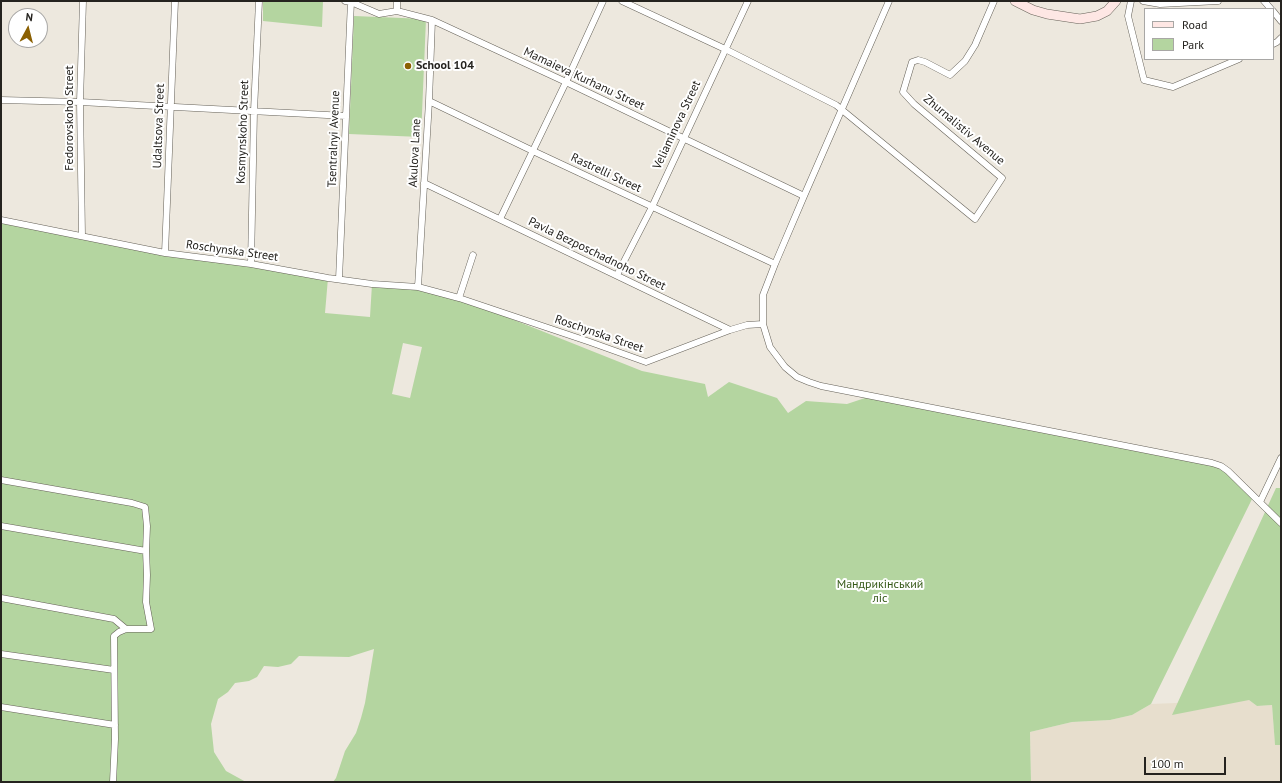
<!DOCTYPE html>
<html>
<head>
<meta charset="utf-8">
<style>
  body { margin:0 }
  #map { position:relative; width:1282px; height:783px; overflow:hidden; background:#ede8de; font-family:"PT Sans",sans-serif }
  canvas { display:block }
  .frame { position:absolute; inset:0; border:2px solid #25231f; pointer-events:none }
  .legend { position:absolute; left:1144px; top:8px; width:130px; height:52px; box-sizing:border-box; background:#fff; border:1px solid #a8a7a5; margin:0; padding:5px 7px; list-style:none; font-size:12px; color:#25231f }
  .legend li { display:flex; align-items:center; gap:8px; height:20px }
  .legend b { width:20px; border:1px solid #a8a7a5 }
  .north { position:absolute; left:8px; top:8px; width:40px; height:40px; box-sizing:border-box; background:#fff; border:1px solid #a8a7a5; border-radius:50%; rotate:7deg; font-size:11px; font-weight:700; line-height:16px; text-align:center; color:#25231f }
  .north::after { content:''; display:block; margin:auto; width:14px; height:18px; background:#8b6002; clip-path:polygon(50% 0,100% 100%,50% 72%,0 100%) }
  .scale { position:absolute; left:1144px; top:757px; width:82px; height:18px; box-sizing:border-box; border:2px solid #25231f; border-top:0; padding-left:5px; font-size:12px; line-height:14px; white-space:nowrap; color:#25231f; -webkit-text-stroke:3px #fff; paint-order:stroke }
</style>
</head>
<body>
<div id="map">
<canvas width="1282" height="783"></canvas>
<div class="frame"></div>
<ul class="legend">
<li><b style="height:5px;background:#fee7e4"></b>Road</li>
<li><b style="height:11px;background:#b4d5a0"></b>Park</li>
</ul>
<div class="north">N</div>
<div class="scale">100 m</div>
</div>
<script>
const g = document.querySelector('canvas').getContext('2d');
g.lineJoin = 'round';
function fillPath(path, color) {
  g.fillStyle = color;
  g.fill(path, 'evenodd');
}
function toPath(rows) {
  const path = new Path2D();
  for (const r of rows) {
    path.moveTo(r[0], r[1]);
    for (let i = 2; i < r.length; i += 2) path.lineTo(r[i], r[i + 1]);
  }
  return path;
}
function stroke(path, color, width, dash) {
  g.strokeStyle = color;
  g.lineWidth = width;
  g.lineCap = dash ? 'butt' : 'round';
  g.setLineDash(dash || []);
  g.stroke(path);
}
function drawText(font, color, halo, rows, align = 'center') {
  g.font = font + ' "PT Sans",sans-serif';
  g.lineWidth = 4;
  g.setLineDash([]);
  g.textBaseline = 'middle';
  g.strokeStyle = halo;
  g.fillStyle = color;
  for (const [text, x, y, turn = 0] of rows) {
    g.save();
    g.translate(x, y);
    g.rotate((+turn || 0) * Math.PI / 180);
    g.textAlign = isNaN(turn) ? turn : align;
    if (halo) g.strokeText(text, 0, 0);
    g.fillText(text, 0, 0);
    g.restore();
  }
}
const built = toPath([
  [1249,700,1257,706,1272,705,1275,745,1281,745,1281,782,1031,782,1030,732,1072,722,1110,720,1132,715,1151,704]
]);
const green = toPath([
  [263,1,323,1,322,27,263,21],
  [354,16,426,19,421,137,349,134],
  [1,220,82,236,328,278,325,313,370,317,372,284,401,285,459,298,642,371,705,384,708,397,729,382,777,398,788,413,806,401,847,404,871,396,1221,466,1254,495,1151,704,1132,715,1110,720,1072,722,1030,732,1031,782,333,782,336,778,345,751,356,733,361,718,365,703,374,649,349,657,299,656,291,664,278,667,264,666,257,677,249,681,235,683,228,692,218,699,211,724,214,752,226,771,246,782,1,782],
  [403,343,422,347,410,398,392,394],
  [1276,488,1281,488,1281,745,1275,745,1272,705,1257,706,1249,700,1172,715]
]);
const street = toPath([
  [345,1,351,2,379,14,397,11,432,20,566,82,804,196],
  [622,1,725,49,836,105,975,219,1002,178,914,104,903,92,912,62,918,60,925,62,950,75,965,61,975,45,994,1],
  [889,1,804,196,775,264,763,295,763,324,770,347,785,367,797,377,809,382,821,386,1212,463,1221,466,1228,471,1281,523],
  [1131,1,1128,16,1144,80,1173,87,1239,59],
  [1143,1,1160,4,1218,1],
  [1264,1,1271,9],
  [397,11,397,1],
  [1273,11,1281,21],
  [1273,44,1277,42,1281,38],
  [1,100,80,102,346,116],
  [429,101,533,151,775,264],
  [424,183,730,330,747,325,763,324],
  [500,219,566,82,603,1],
  [1,220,165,253,251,264,328,278,372,284,418,287,459,298,590,342,646,362,730,330],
  [82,236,80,102,83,1],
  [165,253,175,1],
  [251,264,254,111,259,1],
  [617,275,652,207,748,1],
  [339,279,351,1],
  [418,287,429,101,432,20],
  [459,298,473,255],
  [1,480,132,503,145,507,147,526,146,551,147,575,146,602,151,629,126,629,119,632,114,636,115,739,113,782],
  [1260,502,1281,458],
  [1,526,146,551],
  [1,598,114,619,126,629],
  [1,654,114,670],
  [1,707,115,725]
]);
const secondary = toPath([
  [1015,1,1033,10,1047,14,1080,19,1097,16,1107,11,1116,1]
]);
const markers = [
  [408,66,4,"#8b6002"]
];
const poiNames = [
  ["School 104",416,66]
];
const streetNames = [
  ["Mamaieva Kurhanu Street",584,79,25],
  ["Fedorovskoho Street",70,118,-90],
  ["Veliaminova Street",677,125,-65],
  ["Udaltsova Street",159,126,-88],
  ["Zhurnalistiv Avenue",964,130,40],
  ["Kosmynskoho Street",243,132,-88],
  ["Tsentralnyi Avenue",334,139,-88],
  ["Akulova Lane",415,153,-87],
  ["Rastrelli Street",606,173,25],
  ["Roschynska Street",232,251,8],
  ["Pavla Bezposchadnoho Street",597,254,26],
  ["Roschynska Street",599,334,19]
];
const parkNames = [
  ["Мандрикінський",880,585],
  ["ліс",880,599]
];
fillPath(built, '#e7decd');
fillPath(green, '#b4d5a0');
stroke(street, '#656158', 7);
stroke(secondary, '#656158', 10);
stroke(street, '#fff', 6);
stroke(secondary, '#fee7e4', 9);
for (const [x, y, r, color] of markers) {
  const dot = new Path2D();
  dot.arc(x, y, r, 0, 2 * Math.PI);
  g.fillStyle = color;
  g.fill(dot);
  stroke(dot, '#fff', 1.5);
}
drawText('bold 12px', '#25231f', '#fff', poiNames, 'left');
drawText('12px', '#25231f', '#fff', streetNames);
drawText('12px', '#355917', '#fff', parkNames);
</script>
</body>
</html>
